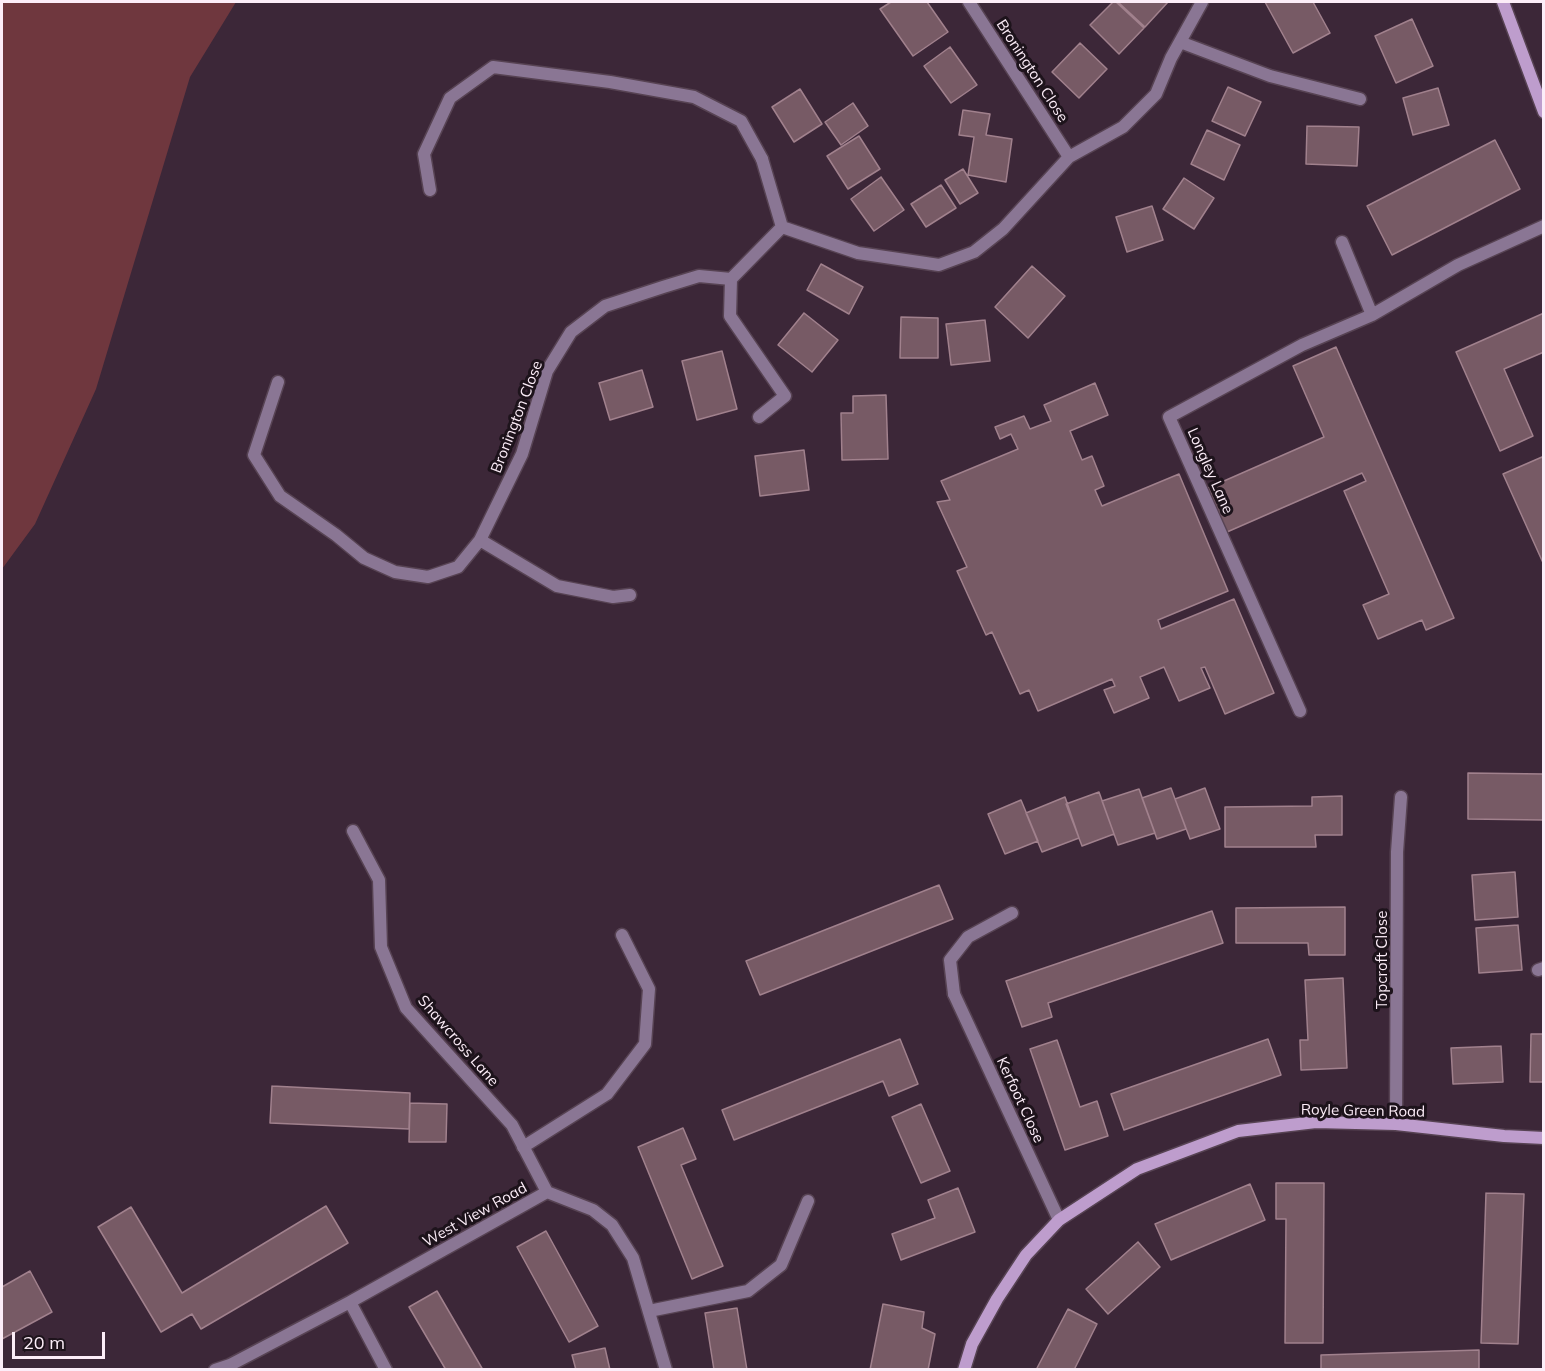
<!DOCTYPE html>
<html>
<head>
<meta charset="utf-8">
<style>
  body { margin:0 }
  #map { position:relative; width:1545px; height:1371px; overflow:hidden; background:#3c2738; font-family:Mulish,sans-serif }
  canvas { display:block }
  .frame { position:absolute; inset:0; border:3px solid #fcedf8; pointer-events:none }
  .scale { position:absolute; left:12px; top:1332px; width:93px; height:27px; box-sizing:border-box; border:3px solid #fcedf8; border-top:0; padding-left:8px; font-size:18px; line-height:21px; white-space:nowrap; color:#fcedf8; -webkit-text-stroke:4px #1d131b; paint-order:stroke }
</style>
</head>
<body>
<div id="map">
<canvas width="1545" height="1371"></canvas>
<div class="frame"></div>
<div class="scale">20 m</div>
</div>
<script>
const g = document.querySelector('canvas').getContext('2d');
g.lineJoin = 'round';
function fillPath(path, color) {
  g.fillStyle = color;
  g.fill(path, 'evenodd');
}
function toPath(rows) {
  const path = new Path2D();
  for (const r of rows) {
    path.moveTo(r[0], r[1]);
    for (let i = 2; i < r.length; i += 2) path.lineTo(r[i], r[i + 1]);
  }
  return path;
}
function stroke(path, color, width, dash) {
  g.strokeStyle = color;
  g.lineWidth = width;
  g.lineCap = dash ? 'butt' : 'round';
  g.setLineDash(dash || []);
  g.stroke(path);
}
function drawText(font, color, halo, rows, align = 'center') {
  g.font = font + ' Mulish,sans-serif';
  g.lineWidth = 6;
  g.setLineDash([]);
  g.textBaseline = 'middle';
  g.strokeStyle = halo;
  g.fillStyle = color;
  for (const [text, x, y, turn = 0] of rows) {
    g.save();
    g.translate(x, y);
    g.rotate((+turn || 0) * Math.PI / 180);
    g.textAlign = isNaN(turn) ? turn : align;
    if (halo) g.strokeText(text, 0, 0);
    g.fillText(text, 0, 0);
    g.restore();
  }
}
const green = toPath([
  [2,2,236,2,190,77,96,389,35,524,2,569]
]);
const building = toPath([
  [891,2,927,2,948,32,913,56,880,9,891,2],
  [1113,2,1116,2,1144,28,1119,54,1090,25,1113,2],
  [1118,2,1168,2,1145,27,1118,2],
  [1265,2,1313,2,1330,33,1293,53,1265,2],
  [1412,19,1433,66,1396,83,1375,36,1412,19],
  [1080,43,1107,69,1079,98,1052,72,1080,43],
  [950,47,977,85,951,103,924,66,950,47],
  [1228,87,1261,102,1245,136,1212,121,1228,87],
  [1438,88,1449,125,1413,135,1403,98,1438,88],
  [800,89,822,124,794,142,772,107,800,89],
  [853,103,868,126,841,145,825,122,853,103],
  [963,110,990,114,986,135,1012,139,1006,182,968,175,974,137,959,135,963,110],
  [1307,126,1359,127,1357,166,1306,164,1307,126],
  [1207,130,1240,145,1224,180,1191,164,1207,130],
  [859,136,880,169,848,189,827,156,859,136],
  [1495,140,1520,189,1392,255,1367,206,1495,140],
  [963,169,978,193,960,204,945,180,963,169],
  [881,177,904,210,874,231,851,199,881,177],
  [1184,178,1214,198,1194,229,1163,209,1184,178],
  [941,185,956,208,926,227,911,204,941,185],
  [1152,206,1163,240,1127,252,1116,217,1152,206],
  [821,264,863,287,849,314,807,290,821,264],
  [1032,266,1065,296,1028,338,995,307,1032,266],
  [804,313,838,340,812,372,778,345,804,313],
  [1544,313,1544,352,1504,369,1533,436,1500,451,1456,352,1544,313],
  [901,317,938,318,938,358,900,358,901,317],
  [985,320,990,361,951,365,946,324,985,320],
  [1336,347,1454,618,1426,630,1422,620,1378,639,1363,605,1389,594,1344,491,1366,481,1362,473,1227,532,1208,488,1324,437,1293,366,1336,347],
  [722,351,737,409,697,420,682,361,722,351],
  [642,370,653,407,610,420,599,383,642,370],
  [1095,383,1108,415,1070,431,1082,460,1092,456,1104,486,1095,490,1102,506,1179,474,1228,591,1158,620,1161,629,1234,599,1274,693,1225,714,1205,667,1201,668,1210,688,1179,701,1164,667,1140,677,1149,698,1114,713,1104,690,1115,686,1112,679,1038,711,1029,690,1020,694,992,632,986,635,957,571,967,567,937,502,950,500,941,481,1018,449,1011,434,1000,439,995,427,1024,416,1030,429,1051,421,1044,405,1095,383],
  [886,395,888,459,842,460,841,413,853,413,853,396,886,395],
  [804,450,809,490,760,496,755,456,804,450],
  [1542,457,1544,460,1544,565,1503,474,1542,457],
  [1468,773,1544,774,1544,820,1468,819,1468,773],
  [1171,788,1186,829,1157,839,1142,798,1171,788],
  [1205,788,1220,829,1190,839,1175,799,1205,788],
  [1139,789,1155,833,1118,845,1102,801,1139,789],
  [1099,792,1114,834,1082,846,1066,804,1099,792],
  [1342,796,1342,835,1315,835,1316,847,1225,847,1225,807,1312,806,1312,797,1342,796],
  [1065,797,1079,838,1042,852,1026,813,1065,797],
  [1021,800,1038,841,1005,854,988,814,1021,800],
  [1515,872,1518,917,1475,920,1472,875,1515,872],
  [939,885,953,919,760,995,746,961,939,885],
  [1345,907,1345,955,1309,955,1308,943,1236,943,1236,908,1345,907],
  [1212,911,1223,943,1048,1003,1052,1017,1022,1027,1006,981,1212,911],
  [1518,925,1522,970,1479,973,1476,928,1518,925],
  [1343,978,1347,1068,1301,1070,1300,1040,1308,1040,1305,980,1343,978],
  [1531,1034,1544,1034,1544,1082,1530,1082,1531,1034],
  [900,1039,918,1084,889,1096,883,1081,734,1140,722,1110,900,1039],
  [1268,1039,1281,1075,1124,1130,1111,1094,1268,1039],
  [1057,1040,1080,1107,1097,1101,1108,1136,1065,1150,1030,1049,1057,1040],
  [1501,1046,1503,1082,1453,1084,1451,1048,1501,1046],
  [272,1086,410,1093,409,1129,270,1123,272,1086],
  [410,1103,447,1104,446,1142,409,1142,410,1103],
  [921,1104,950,1171,921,1183,892,1117,921,1104],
  [683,1128,696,1159,681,1165,723,1266,692,1279,638,1147,683,1128],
  [1276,1183,1324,1183,1323,1343,1285,1343,1286,1219,1276,1219,1276,1183],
  [1250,1184,1265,1220,1171,1260,1155,1224,1250,1184],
  [958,1188,975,1232,901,1260,892,1234,935,1218,928,1200,958,1188],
  [1486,1193,1524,1194,1518,1344,1481,1343,1486,1193],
  [326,1206,348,1243,201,1329,192,1314,161,1332,98,1227,131,1207,182,1293,326,1206],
  [546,1231,598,1326,569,1342,517,1247,546,1231],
  [1138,1242,1160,1267,1108,1314,1086,1289,1138,1242],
  [30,1271,52,1312,2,1339,2,1287,30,1271],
  [437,1291,483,1370,446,1370,409,1307,437,1291],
  [883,1304,924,1312,922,1328,935,1334,928,1370,870,1370,883,1304],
  [737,1308,747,1370,714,1370,705,1313,737,1308],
  [1068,1309,1097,1324,1074,1370,1036,1370,1068,1309],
  [605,1348,610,1370,576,1370,572,1355,605,1348],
  [1479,1350,1479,1370,1321,1370,1321,1355,1479,1350]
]);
const lane = toPath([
  [430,190,424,154,450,98,493,67,610,82,694,97,741,121,762,159],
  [1342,242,1372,315,1458,265,1544,226],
  [1300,711,1169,417,1302,345,1372,315],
  [954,994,950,960,968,937,1012,913],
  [523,1147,607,1094,645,1044,649,989,622,935],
  [649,1311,748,1291,781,1265,808,1201]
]);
const street = toPath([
  [969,2,1069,157],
  [1180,42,1270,76,1360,99],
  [762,159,782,227],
  [731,279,730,316,785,396,759,417],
  [278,382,254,455,280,496,336,535,364,558,395,572,428,577,458,567,480,540,522,454,547,371,571,332,605,306,663,287,699,276,731,279,782,227,858,253,939,265,974,252,1003,229,1069,157,1123,127,1156,94,1171,58,1202,2],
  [480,540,557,586,613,597,630,595],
  [353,831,379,880,381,947,406,1008,512,1125,547,1192],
  [1538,970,1544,968],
  [954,994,1059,1220],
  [1396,1124,1397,852,1401,797],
  [350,1302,386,1370],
  [215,1370,230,1365,350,1302,547,1192,593,1210,612,1225,633,1258,666,1370]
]);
const secondary = toPath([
  [1503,2,1544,112],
  [964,1370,972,1344,997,1299,1026,1255,1059,1220,1137,1169,1238,1131,1316,1122,1396,1124,1504,1136,1544,1138]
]);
const streetNames = [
  ["Bronington Close",1032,71,57],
  ["Bronington Close",517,417,-69],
  ["Longley Lane",1210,471,66],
  ["Topcroft Close",1382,960,-90],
  ["Shawcross Lane",458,1041,49],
  ["Kerfoot Close",1020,1100,65],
  ["Royle Green Road",1363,1111,1],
  ["West View Road",475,1215,-29]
];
fillPath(green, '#6f373e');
fillPath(building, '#775a65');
stroke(building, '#a1818d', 1.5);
stroke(lane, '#574353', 15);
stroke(street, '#574353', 15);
stroke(secondary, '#574353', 15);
stroke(lane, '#8a7694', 12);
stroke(street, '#8a7694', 12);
stroke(secondary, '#be9dcd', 12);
drawText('15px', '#fcedf8', '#1d131b', streetNames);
</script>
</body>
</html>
